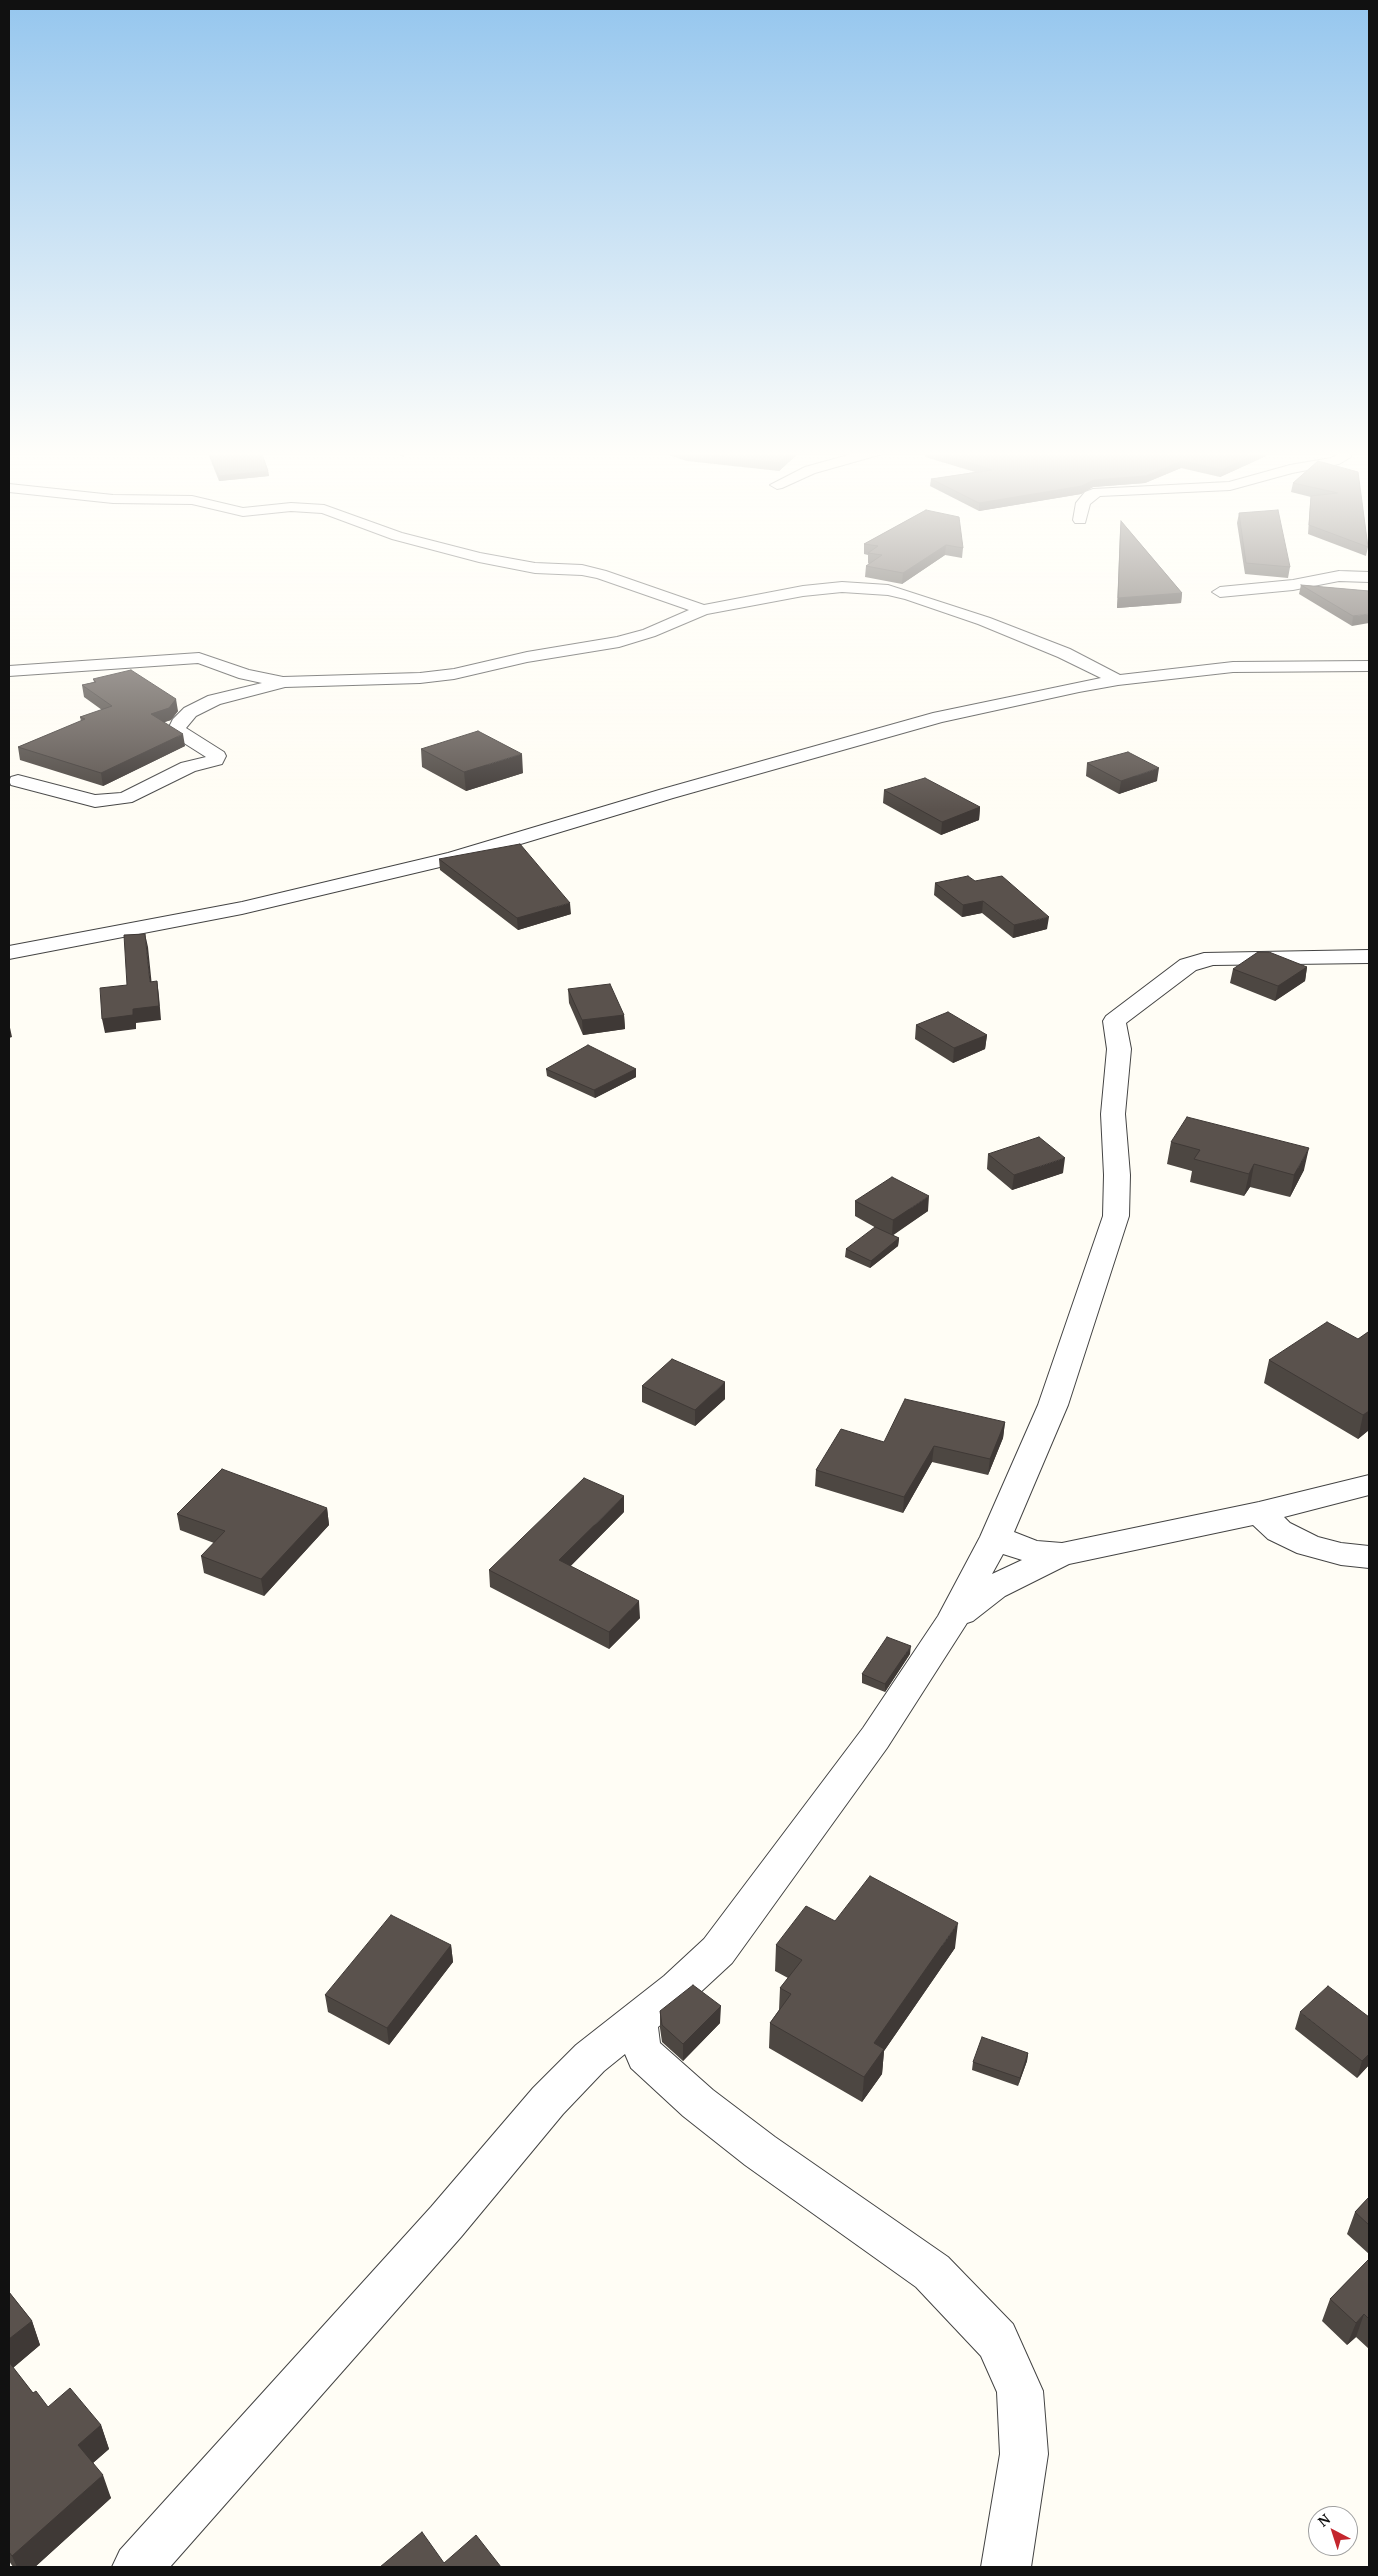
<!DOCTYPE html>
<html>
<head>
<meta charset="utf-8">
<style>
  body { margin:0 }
  #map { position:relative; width:1378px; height:2576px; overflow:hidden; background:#fffdf5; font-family:"PT Serif",serif }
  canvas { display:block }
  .frame { position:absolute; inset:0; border:10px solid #111; pointer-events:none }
  .north { position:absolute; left:1308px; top:2506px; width:50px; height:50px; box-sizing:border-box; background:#fff; border:1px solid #a0a0a0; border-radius:50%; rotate:320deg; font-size:14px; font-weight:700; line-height:20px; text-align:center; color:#111 }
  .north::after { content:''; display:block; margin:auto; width:18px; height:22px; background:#c4262e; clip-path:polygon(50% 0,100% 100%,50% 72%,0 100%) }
</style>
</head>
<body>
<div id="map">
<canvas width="1378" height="2576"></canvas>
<div class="frame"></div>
<div class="north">N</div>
</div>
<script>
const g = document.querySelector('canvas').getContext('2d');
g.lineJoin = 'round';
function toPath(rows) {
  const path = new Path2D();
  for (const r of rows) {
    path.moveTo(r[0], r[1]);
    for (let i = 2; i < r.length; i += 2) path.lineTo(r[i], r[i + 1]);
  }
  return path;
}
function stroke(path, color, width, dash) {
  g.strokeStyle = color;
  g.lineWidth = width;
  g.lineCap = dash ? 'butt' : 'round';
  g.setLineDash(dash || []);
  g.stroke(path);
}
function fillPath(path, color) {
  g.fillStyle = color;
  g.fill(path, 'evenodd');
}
const minor = toPath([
  [863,451,884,451,882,454,815,473,782,488,777,489,770,485,805,467,863,451],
  [1337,451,1349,451,1351,457,1339,464,1292,473,1230,490,1100,496,1090,504,1085,523,1075,523,1073,520,1076,503,1085,492,1093,489,1229,482,1290,465,1331,458,1337,455,1337,451],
  [9,484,113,495,192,496,243,508,291,503,324,505,402,533,480,553,535,563,582,565,606,571,704,605,803,586,842,582,888,585,990,618,1070,649,1120,675,1233,662,1369,661,1369,671,1233,672,1118,685,1079,692,942,722,673,798,461,862,242,914,9,959,9,946,242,902,448,853,659,790,933,713,1101,678,1058,657,978,624,905,599,888,595,842,592,803,596,707,614,655,636,619,647,527,662,454,679,420,683,285,687,220,704,196,716,186,728,224,752,226,756,222,764,195,771,132,802,95,807,11,785,9,781,11,777,18,775,95,795,121,793,181,763,206,757,176,738,168,729,173,719,184,708,208,696,262,683,239,678,198,663,9,676,9,666,199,653,249,670,283,677,420,673,454,669,527,652,617,637,643,630,689,610,597,578,582,575,535,573,479,562,392,539,322,513,291,511,243,516,192,504,113,503,9,492,9,484],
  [1339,571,1369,572,1369,582,1339,581,1293,590,1220,597,1212,592,1220,587,1293,580,1339,571],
  [1369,950,1369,963,1213,965,1196,970,1126,1023,1131,1049,1125,1114,1130,1175,1129,1216,1068,1405,1014,1532,1037,1541,1062,1543,1259,1502,1369,1475,1369,1495,1284,1517,1290,1523,1318,1537,1341,1543,1369,1546,1369,1568,1341,1565,1297,1553,1268,1539,1253,1525,1069,1564,1005,1596,973,1621,967,1623,887,1748,732,1963,692,2000,658,2027,660,2043,713,2090,775,2137,948,2257,1013,2324,1043,2391,1048,2454,1031,2567,981,2567,1000,2454,997,2392,981,2356,916,2287,745,2165,683,2116,631,2068,625,2054,604,2071,563,2114,461,2237,170,2567,112,2567,120,2550,431,2207,533,2088,576,2045,664,1976,704,1939,863,1728,938,1616,980,1537,1038,1405,1103,1216,1104,1175,1101,1114,1107,1049,1103,1021,1106,1016,1180,960,1204,953,1369,950],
  [1003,1554,1022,1560,992,1574,1003,1554]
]);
const wall = toPath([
  [207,451,261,451,268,471,269,476,219,481],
  [389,451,403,451,404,457],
  [656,451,801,451,779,471,687,461],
  [926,451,1267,451,1266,456,1220,477,1181,468,1145,483,1093,487,1081,494,979,511,930,486,931,479,975,472,925,457],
  [1318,461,1368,547,1366,556,1308,534,1310,505,1311,497,1291,492,1293,483],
  [926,510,963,548,962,558,945,555,902,584,865,577,866,566,869,564,868,563,868,555,864,554,864,544],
  [1239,513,1290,567,1288,578,1245,574,1237,523],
  [1121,521,1182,593,1181,603,1117,608,1120,531],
  [1301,585,1369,591,1352,626,1299,594],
  [93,679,178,711,171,720,164,722,185,746,103,786,20,760,18,747,81,721,80,717,102,710,84,697,82,685,94,682],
  [421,749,523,773,466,791,422,767],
  [1087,763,1157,781,1119,794,1086,776],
  [884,790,980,807,979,820,941,835,883,803],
  [439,859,571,914,518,930,440,870],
  [975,881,1047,929,1013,938,982,913,962,917,934,895,935,883],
  [1307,967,1305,981,1275,1001,1230,983,1233,969],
  [568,989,624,1015,625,1029,583,1035,569,1003],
  [916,1025,987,1035,985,1049,953,1063,915,1039],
  [546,1069,636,1069,636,1077,595,1098,547,1076],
  [1171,1142,1304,1170,1290,1197,1250,1187,1244,1196,1190,1182,1192,1171,1167,1164],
  [988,1154,1063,1173,1012,1190,987,1169],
  [855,1201,928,1211,892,1235,899,1238,898,1246,870,1268,845,1257,846,1249,878,1229,855,1216],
  [1369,1332,1369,1430,1358,1439,1264,1383,1269,1360,1358,1339],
  [642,1386,725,1399,695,1426,642,1402],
  [1005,1422,1003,1438,988,1475,932,1462,903,1513,815,1486,816,1470,884,1442],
  [327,1508,329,1525,264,1596,204,1573,201,1556,214,1543,180,1530,177,1514],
  [624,1512,570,1566,640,1618,609,1649,490,1587,489,1570],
  [910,1654,885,1692,862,1683,862,1674],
  [835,1921,955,1948,884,2051,882,2074,862,2102,769,2048,770,2023,779,2010,780,1988,788,1978,775,1971,776,1945],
  [451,1945,453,1962,389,2045,328,2012,325,1995],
  [660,2011,720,2023,683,2061,662,2042,660,2028],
  [1300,2012,1369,2065,1357,2078,1295,2029],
  [1028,2053,1027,2061,1018,2086,972,2070,973,2062],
  [1369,2197,1369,2254,1347,2234,1355,2212],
  [1369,2259,1369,2349,1356,2337,1347,2345,1322,2321,1330,2299],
  [9,2292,32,2321,40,2345,13,2368,33,2393,48,2407,101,2425,109,2449,93,2463,111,2498,35,2567,13,2567,9,2561]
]);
const shadedWall = toPath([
  [793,451,801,451,779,471,779,463],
  [1263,451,1267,451,1266,456,1220,477,1222,470],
  [1182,461,1181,468,1145,483,1093,487,1081,494,979,511,979,503],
  [268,471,269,476,219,481,219,476],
  [946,545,945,555,902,584,903,573],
  [1182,593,1181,603,1117,608,1118,598],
  [1369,614,1369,623,1352,626,1353,616],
  [176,699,178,711,171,720,153,726,151,714],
  [183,734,185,746,103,786,101,773],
  [522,754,523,773,466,791,464,772],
  [1159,768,1157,781,1119,794,1121,781],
  [980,807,979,820,941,835,942,822],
  [983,901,982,913,962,917,963,905],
  [570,903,571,914,518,930,517,918],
  [1049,917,1047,929,1013,938,1014,925],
  [145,934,148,947,153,996,150,982],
  [1307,967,1305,981,1275,1001,1278,986],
  [157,981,159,996,161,1020,136,1023,136,1029,105,1033,102,1019,133,1009],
  [624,1015,625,1029,583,1035,582,1020],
  [9,1023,12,1037,9,1038],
  [987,1035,985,1049,953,1063,954,1048],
  [636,1069,636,1077,595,1098,594,1090],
  [1309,1148,1304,1170,1290,1197,1294,1175],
  [1065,1158,1063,1173,1012,1190,1014,1175],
  [1254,1164,1250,1187,1244,1196,1249,1174],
  [929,1196,928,1211,892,1236,893,1220],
  [899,1238,898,1246,870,1268,871,1261],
  [725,1382,725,1399,695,1426,695,1410],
  [1369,1411,1369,1430,1358,1439,1363,1415],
  [1005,1422,1003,1438,988,1475,990,1459],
  [934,1446,932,1462,903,1513,904,1497],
  [624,1496,624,1512,560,1577,559,1560],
  [327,1508,329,1525,264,1596,261,1579],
  [639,1601,640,1618,609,1649,609,1632],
  [911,1646,910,1654,885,1692,885,1684],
  [958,1923,955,1948,884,2051,882,2074,862,2102,864,2077,874,2043],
  [451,1945,453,1962,389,2045,387,2028],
  [721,2006,720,2023,683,2061,683,2044],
  [1028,2053,1027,2061,1018,2086,1020,2078],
  [1369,2054,1369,2065,1357,2078,1362,2061],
  [1364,2314,1356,2337,1347,2345,1356,2323],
  [32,2321,40,2345,9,2371,9,2339],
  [101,2425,109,2449,86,2469,78,2445],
  [103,2475,111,2498,35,2567,17,2567,12,2556]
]);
const building = toPath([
  [208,451,261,451,268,471,219,476,208,451],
  [681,451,793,451,779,463,687,453,681,451],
  [931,451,1263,451,1222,470,1182,461,1146,476,1094,480,1082,486,979,503,931,479,992,470,931,451],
  [1318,461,1358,472,1368,547,1309,525,1311,496,1338,493,1293,483,1318,461],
  [926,510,959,517,963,548,946,545,903,573,866,566,882,555,868,553,878,546,864,544,926,510],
  [1278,510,1290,567,1246,563,1239,513,1278,510],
  [1121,521,1182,593,1118,598,1121,521],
  [1301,585,1369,591,1369,614,1353,616,1301,585],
  [131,670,176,699,169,708,151,714,183,734,101,773,18,747,85,719,80,717,112,706,82,685,96,682,93,679,131,670],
  [478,731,522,754,464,772,421,749,478,731],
  [1128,752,1159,768,1121,781,1087,763,1128,752],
  [925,778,980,807,942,822,884,790,925,778],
  [520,844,570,903,517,918,439,859,520,844],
  [968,876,975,881,1002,876,1049,917,1014,925,983,901,963,905,935,883,968,876],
  [145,934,150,982,157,981,159,1006,133,1009,133,1015,102,1019,100,988,127,985,124,935,145,934],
  [1258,952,1269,952,1307,967,1278,986,1233,969,1258,952],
  [610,984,624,1015,582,1020,568,989,610,984],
  [948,1012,987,1035,954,1048,916,1025,948,1012],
  [588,1045,636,1069,594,1090,546,1069,588,1045],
  [1187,1117,1309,1148,1294,1175,1254,1164,1249,1174,1194,1159,1200,1150,1171,1142,1187,1117],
  [1039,1137,1065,1158,1014,1175,988,1154,1039,1137],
  [892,1177,929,1196,893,1220,855,1201,892,1177],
  [875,1227,899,1238,871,1261,846,1249,875,1227],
  [1327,1322,1358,1339,1368,1332,1369,1332,1369,1411,1363,1415,1269,1360,1327,1322],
  [672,1359,725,1382,695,1410,642,1386,672,1359],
  [905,1399,1005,1422,990,1459,934,1446,904,1497,816,1470,841,1429,884,1442,905,1399],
  [222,1469,327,1508,261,1579,201,1556,225,1531,177,1514,222,1469],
  [584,1478,624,1496,559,1560,639,1601,609,1632,489,1570,584,1478],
  [887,1637,911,1646,885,1684,862,1674,887,1637],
  [870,1876,958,1923,874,2043,884,2049,864,2077,770,2023,791,1994,780,1988,802,1960,776,1945,806,1906,835,1921,870,1876],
  [391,1915,451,1945,387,2028,325,1995,391,1915],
  [693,1985,721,2006,683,2044,662,2025,660,2011,693,1985],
  [1328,1986,1369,2017,1369,2054,1362,2061,1300,2012,1328,1986],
  [982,2037,1028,2053,1020,2078,973,2062,982,2037],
  [1369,2197,1369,2225,1355,2212,1369,2197],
  [1369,2259,1369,2319,1364,2314,1356,2323,1330,2299,1369,2259],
  [9,2292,32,2321,9,2339,9,2292],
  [9,2362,33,2393,36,2391,48,2407,70,2388,101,2425,78,2445,103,2475,12,2556,9,2552,9,2362],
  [422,2532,444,2563,476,2535,501,2567,380,2567,422,2532]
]);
stroke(minor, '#444', 2);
fillPath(minor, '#fff');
fillPath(wall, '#4d4742');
fillPath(shadedWall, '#3f3936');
fillPath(building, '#5a524d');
stroke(building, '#3f3936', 1);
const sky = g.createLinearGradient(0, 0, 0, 811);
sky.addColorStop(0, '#95c6ee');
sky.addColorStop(0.56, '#fffefa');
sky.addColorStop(1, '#fffefa00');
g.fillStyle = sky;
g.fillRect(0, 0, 1378, 811);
</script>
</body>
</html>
